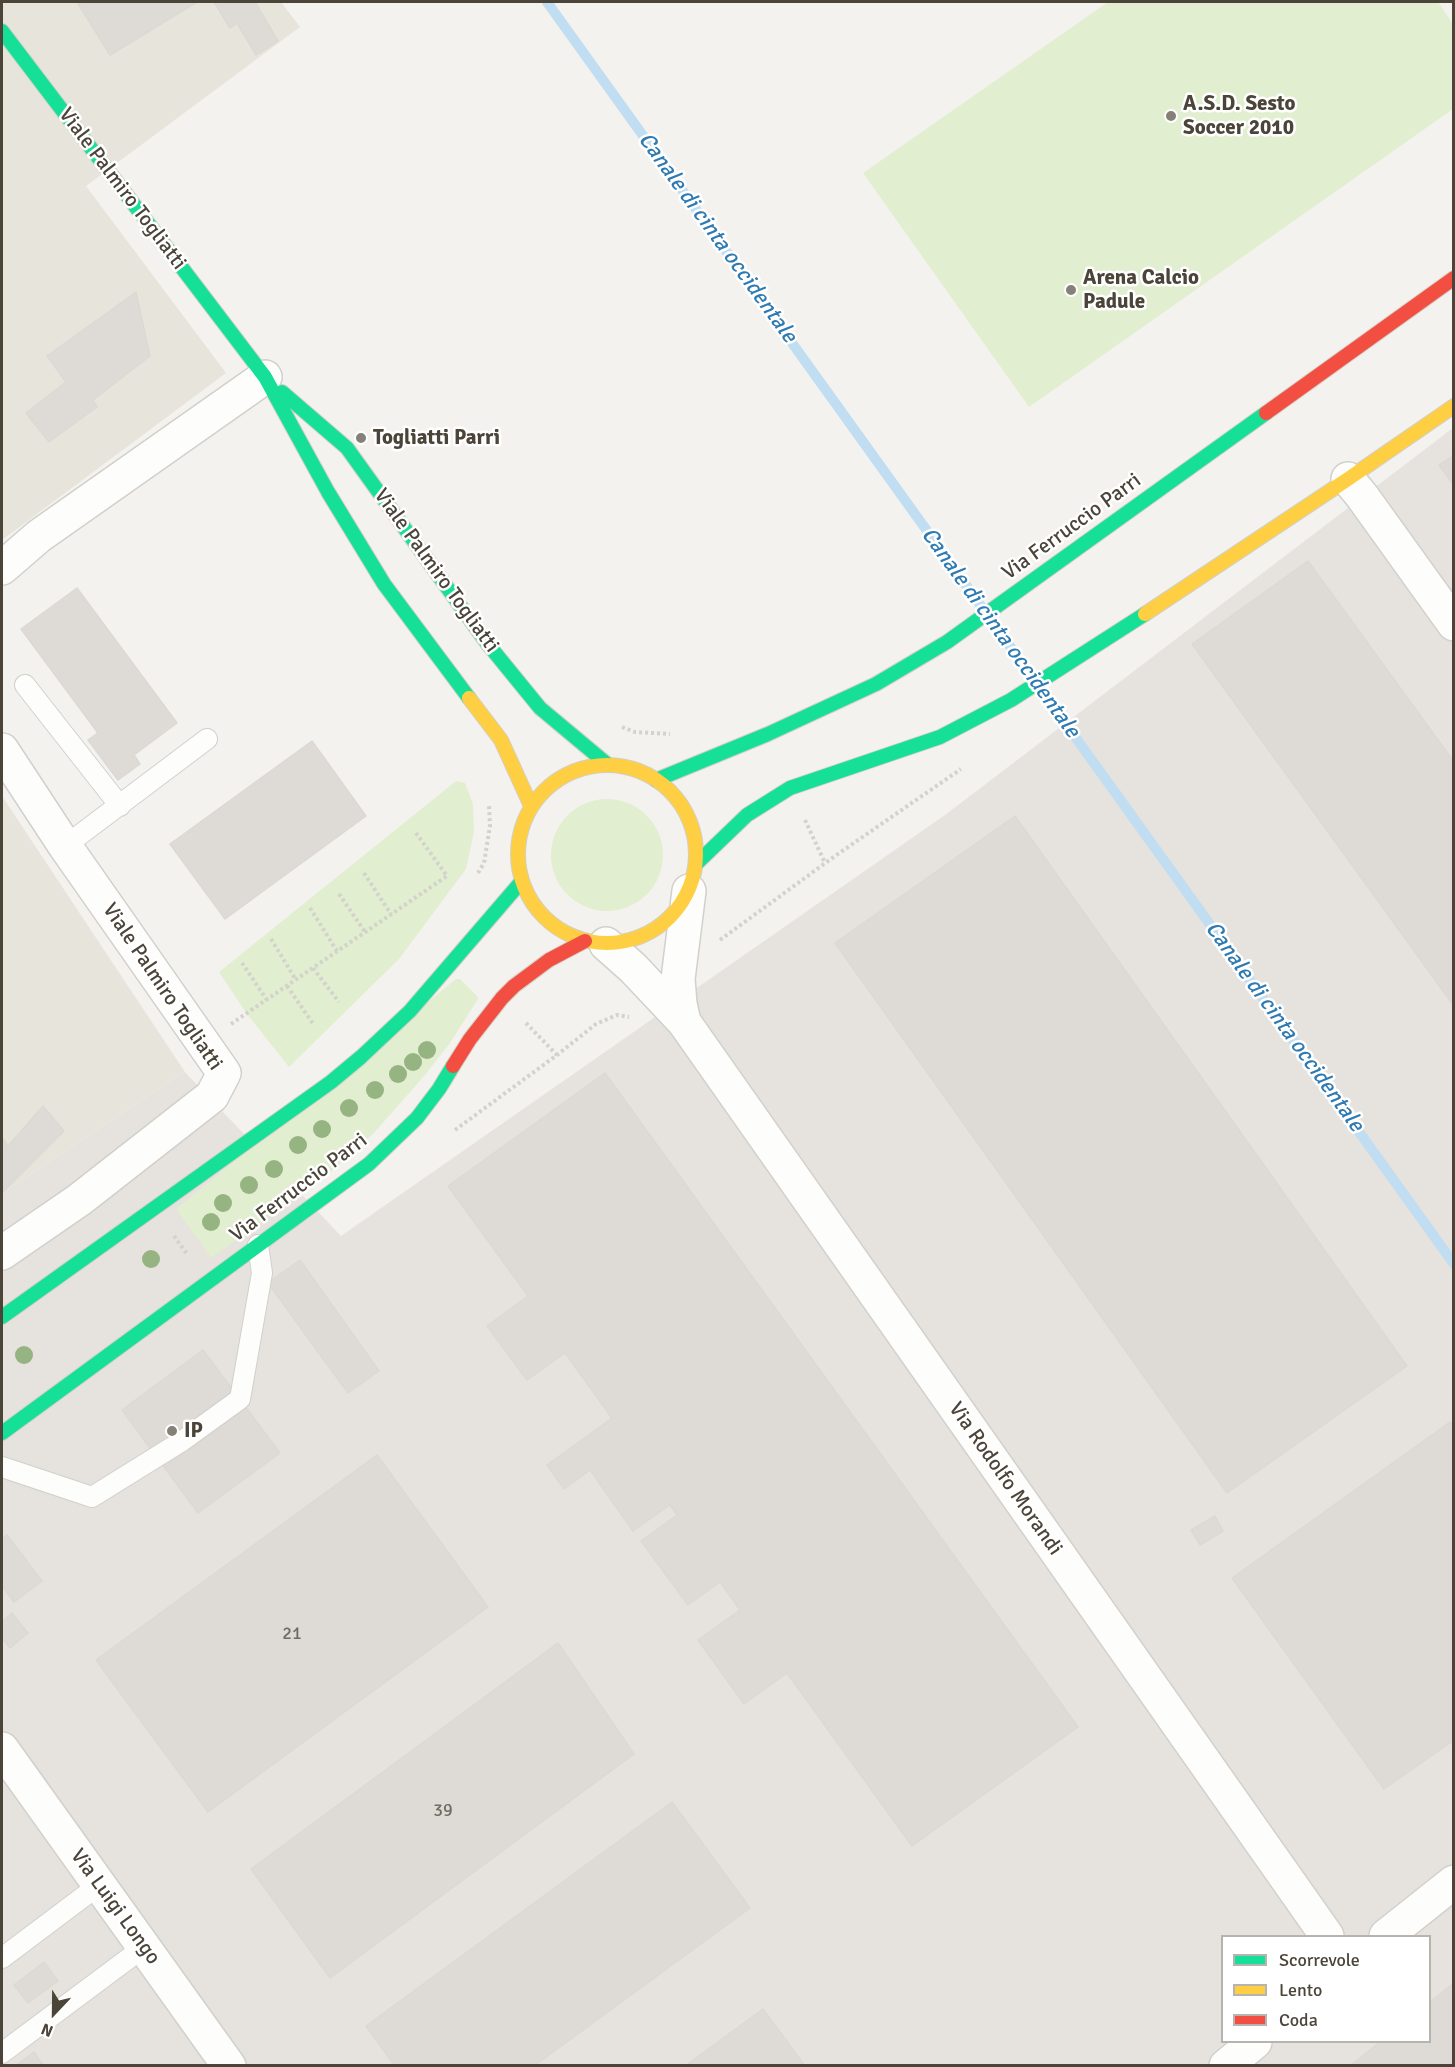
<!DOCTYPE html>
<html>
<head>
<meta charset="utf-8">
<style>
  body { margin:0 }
  #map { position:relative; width:1455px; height:2067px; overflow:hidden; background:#f4f2ee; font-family:Signika,sans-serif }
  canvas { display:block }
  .frame { position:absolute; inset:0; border:3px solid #4b4439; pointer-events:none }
  .legend { position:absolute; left:1221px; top:1935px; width:210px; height:108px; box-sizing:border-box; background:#fff; border:2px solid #b7b4b0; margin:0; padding:8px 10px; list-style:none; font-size:18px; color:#4b4439 }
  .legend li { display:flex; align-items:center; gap:12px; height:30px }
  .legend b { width:30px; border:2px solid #b7b4b0 }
  .north { position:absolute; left:24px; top:1983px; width:60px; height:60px; -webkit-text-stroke:4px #fff; paint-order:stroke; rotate:202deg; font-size:16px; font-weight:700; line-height:24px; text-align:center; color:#4b4439 }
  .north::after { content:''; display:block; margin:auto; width:21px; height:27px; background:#4b4439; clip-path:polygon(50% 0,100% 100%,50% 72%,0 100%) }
</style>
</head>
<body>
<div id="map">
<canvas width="1455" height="2067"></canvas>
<div class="frame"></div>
<ul class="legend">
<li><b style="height:8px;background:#16e098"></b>Scorrevole</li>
<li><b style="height:8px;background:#ffcf43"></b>Lento</li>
<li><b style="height:8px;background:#f24e42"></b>Coda</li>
</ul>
<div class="north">N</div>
</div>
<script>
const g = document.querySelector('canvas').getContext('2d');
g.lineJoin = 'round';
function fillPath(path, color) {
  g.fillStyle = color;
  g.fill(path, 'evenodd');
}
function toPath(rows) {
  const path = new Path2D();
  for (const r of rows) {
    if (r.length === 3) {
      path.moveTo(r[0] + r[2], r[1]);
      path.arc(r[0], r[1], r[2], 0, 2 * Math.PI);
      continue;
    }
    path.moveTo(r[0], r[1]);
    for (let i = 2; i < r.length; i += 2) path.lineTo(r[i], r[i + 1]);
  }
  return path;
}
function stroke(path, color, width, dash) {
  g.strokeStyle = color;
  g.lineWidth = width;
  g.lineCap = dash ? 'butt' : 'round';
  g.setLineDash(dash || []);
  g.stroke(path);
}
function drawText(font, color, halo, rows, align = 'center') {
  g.font = font + ' Signika,sans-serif';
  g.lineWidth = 5;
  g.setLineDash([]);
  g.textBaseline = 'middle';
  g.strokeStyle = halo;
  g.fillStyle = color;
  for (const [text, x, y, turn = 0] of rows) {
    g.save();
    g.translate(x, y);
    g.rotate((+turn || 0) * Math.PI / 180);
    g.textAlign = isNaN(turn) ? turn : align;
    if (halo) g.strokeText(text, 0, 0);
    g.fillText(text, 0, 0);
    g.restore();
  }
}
const residential = toPath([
  [2,2,281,2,300,27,86,186,226,373,2,540],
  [2,796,185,1072,2,1193]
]);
const industrial = toPath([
  [1453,428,1453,2065,2,2066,2,1193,185,1072,341,1236,945,815],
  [1222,1936,1430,1936,1430,2042,1222,2042]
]);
const green = toPath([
  [1108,2,1438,2,1453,24,1453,109,1029,407,863,173],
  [456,781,465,783,473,804,474,832,466,869,399,959,289,1067,247,1014,219,972],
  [607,855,56],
  [456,979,460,979,478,997,478,999,450,1043,425,1075,374,1133,333,1170,211,1258,176,1209]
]);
const stream = toPath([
  [547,2,1454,1264]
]);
const building = toPath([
  [77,2,197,2,110,55,77,2],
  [214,2,255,2,278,41,256,55,237,23,230,28,214,2],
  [136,292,150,356,93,400,97,407,49,442,26,413,66,382,47,356,136,292],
  [1454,455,1454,485,1439,465,1454,455],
  [1308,561,1454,762,1454,1006,1192,644,1308,561],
  [77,588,177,723,134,755,140,764,118,780,88,740,98,733,21,629,77,588],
  [312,741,366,816,225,919,170,844,312,741],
  [1015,816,1407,1366,1227,1493,835,943,1015,816],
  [605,1073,1078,1727,912,1846,787,1673,744,1704,698,1640,740,1610,720,1582,688,1605,641,1541,677,1515,670,1505,633,1531,590,1470,564,1489,547,1465,612,1418,565,1353,527,1380,487,1326,528,1296,448,1186,605,1073],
  [43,1106,64,1131,2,1193,2,1138,8,1146,43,1106],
  [300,1260,379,1371,348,1393,268,1283,300,1260],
  [203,1350,280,1453,198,1513,122,1410,203,1350],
  [1450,1422,1454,1427,1454,1740,1384,1789,1232,1578,1450,1422],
  [377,1455,488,1607,208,1812,96,1660,377,1455],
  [1215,1516,1223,1531,1200,1545,1191,1530,1215,1516],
  [7,1535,42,1581,14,1602,2,1586,2,1539,7,1535],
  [12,1613,28,1633,10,1648,2,1638,2,1622,12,1613],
  [558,1643,634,1754,330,1978,251,1869,558,1643],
  [672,1802,750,1908,534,2066,395,2066,366,2026,672,1802],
  [44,1962,58,1981,28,2003,14,1985,44,1962],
  [1454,1983,1454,2066,1350,2066,1380,2042,1430,2042,1430,2002,1454,1983],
  [763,2009,805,2066,685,2066,763,2009],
  [34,2052,44,2066,15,2066,34,2052]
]);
const path = toPath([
  [622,727,635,732,670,734],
  [805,820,825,863],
  [364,873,391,914],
  [478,873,484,863,490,826,489,805],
  [339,894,365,932],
  [310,908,337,951],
  [271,939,296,980],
  [720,940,835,856,961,769],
  [242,963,267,1000],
  [313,968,339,1002],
  [287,986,314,1025],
  [526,1023,557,1055],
  [231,1024,447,876,416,833],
  [455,1130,557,1055,596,1024,617,1015,629,1017],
  [174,1236,187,1254]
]);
const lane = toPath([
  [25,685,120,806],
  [65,846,207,739],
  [2,1467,92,1497,182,1441,240,1399,262,1273,258,1245],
  [2,1958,99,1885],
  [2,2053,144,1947]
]);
const street = toPath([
  [1348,479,1362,496,1454,624],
  [2,568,39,536,265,377],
  [2,750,65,846,224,1073,212,1096,79,1200,2,1253],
  [606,944,633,968,684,1022,1327,1936],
  [684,1022,680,1004,678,979,689,891],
  [2,1749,229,2066],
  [1386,1936,1454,1882],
  [1226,2066,1255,2042]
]);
const fast = toPath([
  [2,31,265,377,328,492,384,584,469,698],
  [282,392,347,448,487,643,540,708,607,764],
  [656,780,768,734,876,684,947,642,1266,413],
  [696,864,747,815,790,788,940,737,1011,700,1145,614],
  [2,1317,331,1082,361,1057,410,1011,521,882],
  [2,1433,369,1164,417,1118,439,1089,453,1066]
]);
const slow = toPath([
  [1145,614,1348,479,1454,406],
  [469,698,501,740,531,806],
  [607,854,89]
]);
const jam = toPath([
  [1266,413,1454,278],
  [453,1066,470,1039,502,998,514,986,549,960,585,941]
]);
const trees = [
  [427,1050],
  [413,1062],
  [398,1074],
  [375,1090],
  [349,1108],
  [322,1129],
  [298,1145],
  [274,1169],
  [249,1185],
  [223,1203],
  [211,1222],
  [151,1259],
  [24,1355]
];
const markers = [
  [1171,116,6,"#868178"],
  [1071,290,6,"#868178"],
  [361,438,6,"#868178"],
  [172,1431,6,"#868178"]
];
const numberNames = [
  ["21",292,1634],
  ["39",443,1811]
];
const poiNames = [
  ["A.S.D. Sesto",1183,104],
  ["Soccer 2010",1183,128],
  ["Arena Calcio",1083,278],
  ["Padule",1083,302],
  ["Togliatti Parri",373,438],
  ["IP",184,1431]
];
const streetNames = [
  ["Viale Palmiro Togliatti",122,189,53],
  ["Via Ferruccio Parri",1072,527,-36],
  ["Viale Palmiro Togliatti",436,571,54],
  ["Viale Palmiro Togliatti",162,987,56],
  ["Via Ferruccio Parri",299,1188,-37],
  ["Via Rodolfo Morandi",1005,1479,55],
  ["Via Luigi Longo",115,1907,54]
];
const waterNames = [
  ["Canale di cinta occidentale",717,238,54],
  ["Canale di cinta occidentale",1000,633,54],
  ["Canale di cinta occidentale",1284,1027,54]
];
fillPath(residential, '#e7e4dc');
fillPath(industrial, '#e6e2de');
fillPath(green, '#e1eecf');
stroke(stream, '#c0ddf1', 10);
fillPath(building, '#dedbd6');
stroke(building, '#dcd9d4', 1.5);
stroke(lane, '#d2d0cb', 22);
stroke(street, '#d2d0cb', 36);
stroke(fast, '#d3cfc5', 16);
stroke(slow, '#d3cfc5', 16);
stroke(jam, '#d3cfc5', 16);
stroke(path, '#d3d2cc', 4, [3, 3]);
stroke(lane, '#fdfdfc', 20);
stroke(street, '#fdfdfc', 33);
stroke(fast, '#16e098', 14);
stroke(slow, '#ffcf43', 14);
stroke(jam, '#f24e42', 14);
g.fillStyle = '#96b382';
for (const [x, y] of trees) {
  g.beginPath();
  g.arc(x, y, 9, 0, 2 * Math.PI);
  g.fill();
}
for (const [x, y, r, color] of markers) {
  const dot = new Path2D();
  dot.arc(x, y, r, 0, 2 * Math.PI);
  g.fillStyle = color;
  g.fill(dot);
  stroke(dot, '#fff', 2);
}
drawText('18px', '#706a61', null, numberNames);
drawText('bold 21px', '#4b4439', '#fff', poiNames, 'left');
drawText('21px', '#4b4439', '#fff', streetNames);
drawText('italic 22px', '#2e7ab2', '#fff', waterNames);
</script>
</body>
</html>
